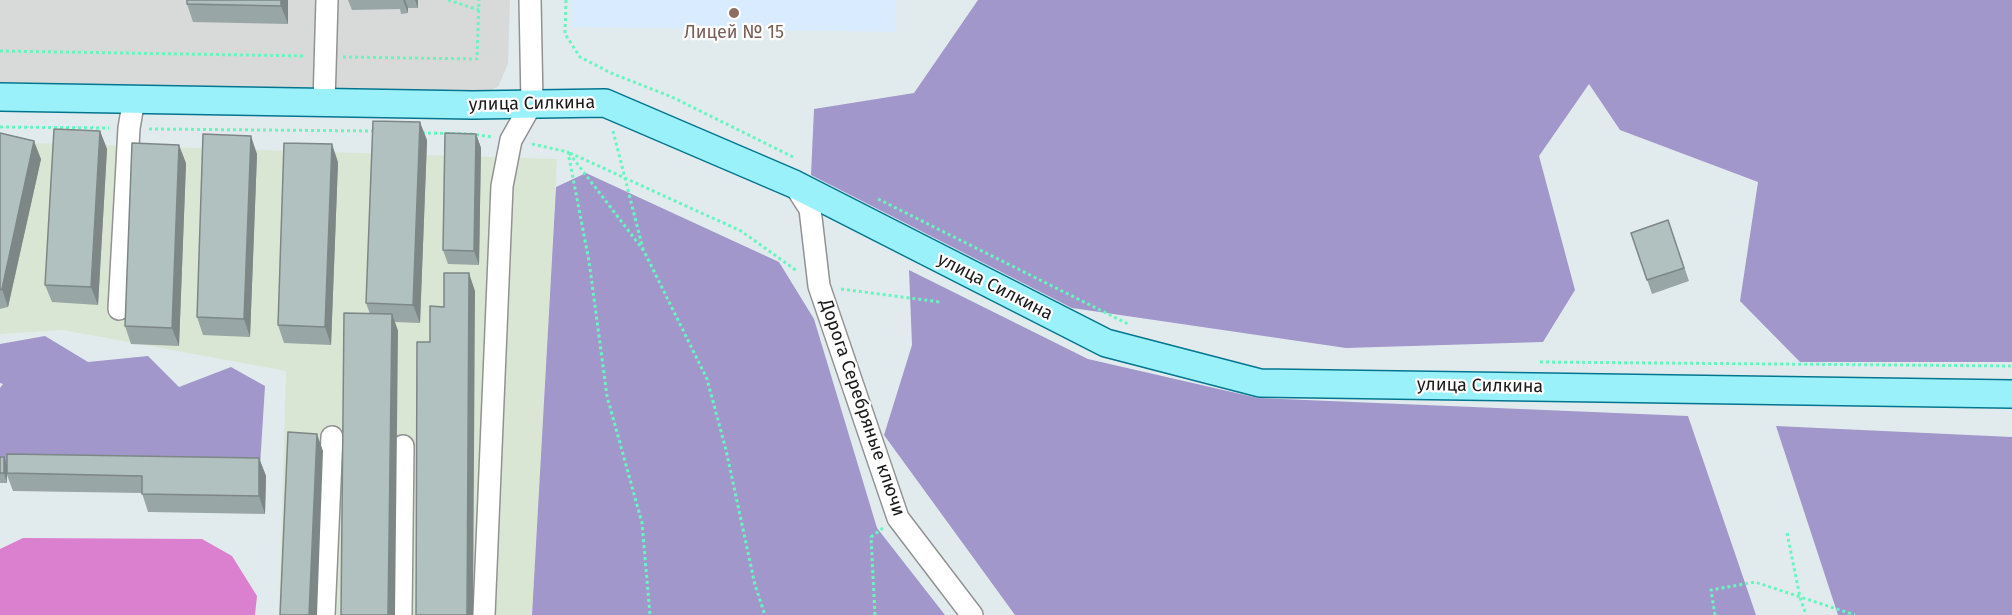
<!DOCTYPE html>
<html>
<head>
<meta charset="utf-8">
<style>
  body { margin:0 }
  canvas { display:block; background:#e1ebed }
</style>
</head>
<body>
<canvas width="2012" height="615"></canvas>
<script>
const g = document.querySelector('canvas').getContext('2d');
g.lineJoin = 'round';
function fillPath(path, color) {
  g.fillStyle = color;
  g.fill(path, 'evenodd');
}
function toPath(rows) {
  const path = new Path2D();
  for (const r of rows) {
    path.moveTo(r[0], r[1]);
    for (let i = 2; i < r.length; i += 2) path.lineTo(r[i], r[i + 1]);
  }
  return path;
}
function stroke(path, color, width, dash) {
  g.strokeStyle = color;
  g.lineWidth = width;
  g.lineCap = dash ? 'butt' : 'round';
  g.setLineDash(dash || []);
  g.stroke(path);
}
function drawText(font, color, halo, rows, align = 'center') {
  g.font = font + ' "Fira Sans",sans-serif';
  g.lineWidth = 4.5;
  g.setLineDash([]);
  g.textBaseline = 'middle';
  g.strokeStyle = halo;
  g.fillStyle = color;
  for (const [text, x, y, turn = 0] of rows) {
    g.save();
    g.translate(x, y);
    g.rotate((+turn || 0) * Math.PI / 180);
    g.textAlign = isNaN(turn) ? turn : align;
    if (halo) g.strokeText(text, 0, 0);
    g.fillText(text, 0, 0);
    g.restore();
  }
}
const residential = toPath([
  [0,0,510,0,508,64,498,87,478,95,0,89]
]);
const industrial = toPath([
  [0,142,557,159,532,615,279,615,286,371,63,330,0,334]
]);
const education = toPath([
  [572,0,896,0,895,32,572,27]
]);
const forest = toPath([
  [978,0,2012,0,2012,362,1800,362,1740,301,1758,182,1620,130,1589,84,1539,156,1575,290,1543,342,1346,348,1072,308,811,175,814,109,914,93],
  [586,173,779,262,814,319,877,528,945,615,532,615,556,187],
  [909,270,1088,359,1258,398,1688,416,1756,615,1015,615,884,435,912,345],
  [45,336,88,362,148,356,179,387,231,367,265,386,260,466,0,463,0,388,3,384,0,383,0,344],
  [1776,426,2012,437,2012,615,1838,615]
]);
const pitch = toPath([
  [23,538,202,539,232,556,257,596,255,615,0,615,0,549]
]);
const path = toPath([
  [448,0,479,10],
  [566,0,565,34,580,57,611,73,672,97,795,158],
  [0,51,306,56],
  [343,57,477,59,479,0],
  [0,127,109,128],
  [149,129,376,131],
  [613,131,643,249],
  [422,133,471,134,493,137],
  [532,144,568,152,589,261,607,396,642,523,650,615],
  [569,153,644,251,707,379,726,450,755,585,765,615],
  [570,153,741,231,797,271],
  [878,199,1128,324],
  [841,289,940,302],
  [1540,362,2012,366],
  [1787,533,1800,597,1806,615],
  [875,615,871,537,883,528],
  [1715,615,1711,590,1755,582,1855,615]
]);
const minor = toPath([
  [324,103,327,0],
  [794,184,810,209,819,286,898,518,972,615],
  [119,309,129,128,134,99],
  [324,615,332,437],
  [401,615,403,446],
  [484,615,502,186,511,140,532,103,530,0]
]);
const major = toPath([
  [0,97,473,105,605,103,794,184,1106,343,1260,383,2012,394]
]);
const wall = toPath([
  [187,0,288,0,288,24,193,22,187,4],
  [348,0,418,0,418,8,408,8,408,13,401,14,400,9,352,10],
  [100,131,107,149,98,305,52,302,45,285],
  [0,133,41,159,8,307,0,309],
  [476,134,481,148,479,265,448,264,443,250],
  [427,140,420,323,395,322,398,331,370,314,366,303],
  [257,154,250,337,203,335,197,317],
  [338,162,331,345,284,343,278,325],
  [186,163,179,346,131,344,125,326],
  [1668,220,1689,281,1652,294,1631,233],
  [0,457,7,465,259,458,266,476,265,514,148,512,142,493,13,491,7,475,7,483,0,483]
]);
const shadedWall = toPath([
  [281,0,288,0,288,24,281,6],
  [403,0,405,0,408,8,408,13],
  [415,0,418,0,418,8],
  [420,122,427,140,420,323,413,305],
  [100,131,107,149,98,305,91,287],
  [476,134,481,148,479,265,474,251],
  [251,136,257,154,250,337,244,319],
  [34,141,41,159,8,307,2,289],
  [332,144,338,162,331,345,325,327],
  [179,145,186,163,179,346,172,328],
  [469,273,475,291,473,615,467,615],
  [392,314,398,331,395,615,388,615],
  [317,434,323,451,317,615,309,615],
  [4,457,8,467,7,473,7,483,4,473],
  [259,458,266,476,265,514,259,496]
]);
const building = toPath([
  [187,0,281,0,281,6,187,4,187,0],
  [373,121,420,122,413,305,366,303,373,121],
  [54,129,100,131,91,287,45,285,54,129],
  [0,133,34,141,2,289,0,290,0,133],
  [445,133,476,134,474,251,443,250,445,133],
  [203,134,251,136,244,319,197,317,203,134],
  [132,143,179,145,172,328,125,326,132,143],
  [284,143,332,144,325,327,278,325,284,143],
  [1668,220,1684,268,1647,280,1631,233,1668,220],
  [444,273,469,273,467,615,416,615,417,342,430,342,430,306,444,307,444,273],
  [344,313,392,314,388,615,341,615,344,313],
  [288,432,317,434,309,615,280,615,288,432],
  [7,454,259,458,259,496,142,494,142,476,7,473,7,454],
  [0,457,4,457,4,473,0,473,0,457]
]);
const markers = [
  [734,13,6,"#8d6e63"]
];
const educationNames = [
  ["Лицей № 15",734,33]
];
const streetNames = [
  ["улица Силкина",532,104,-1],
  ["улица Силкина",995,287,27],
  ["улица Силкина",1480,386,1],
  ["Дорога Серебряные ключи",862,408,71]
];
fillPath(residential, '#d8d9d9');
fillPath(industrial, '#d9e6d3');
fillPath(education, '#d9ebfe');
fillPath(forest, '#a297cb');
fillPath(pitch, '#db80cf');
stroke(minor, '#929292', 24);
stroke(major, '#04758f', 30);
stroke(path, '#69f5c0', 3, [3, 3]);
stroke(minor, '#fff', 21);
stroke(major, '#9af1f9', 27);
fillPath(wall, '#98a6a5');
fillPath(shadedWall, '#7c8786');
fillPath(building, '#b1c1c0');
stroke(building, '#7c8786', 1.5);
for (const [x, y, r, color] of markers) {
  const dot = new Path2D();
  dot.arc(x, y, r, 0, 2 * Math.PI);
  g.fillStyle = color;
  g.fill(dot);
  stroke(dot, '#fff', 2);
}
drawText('18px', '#785e54', '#fff', educationNames);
drawText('18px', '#1b1b1b', '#fff', streetNames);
</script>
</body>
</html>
